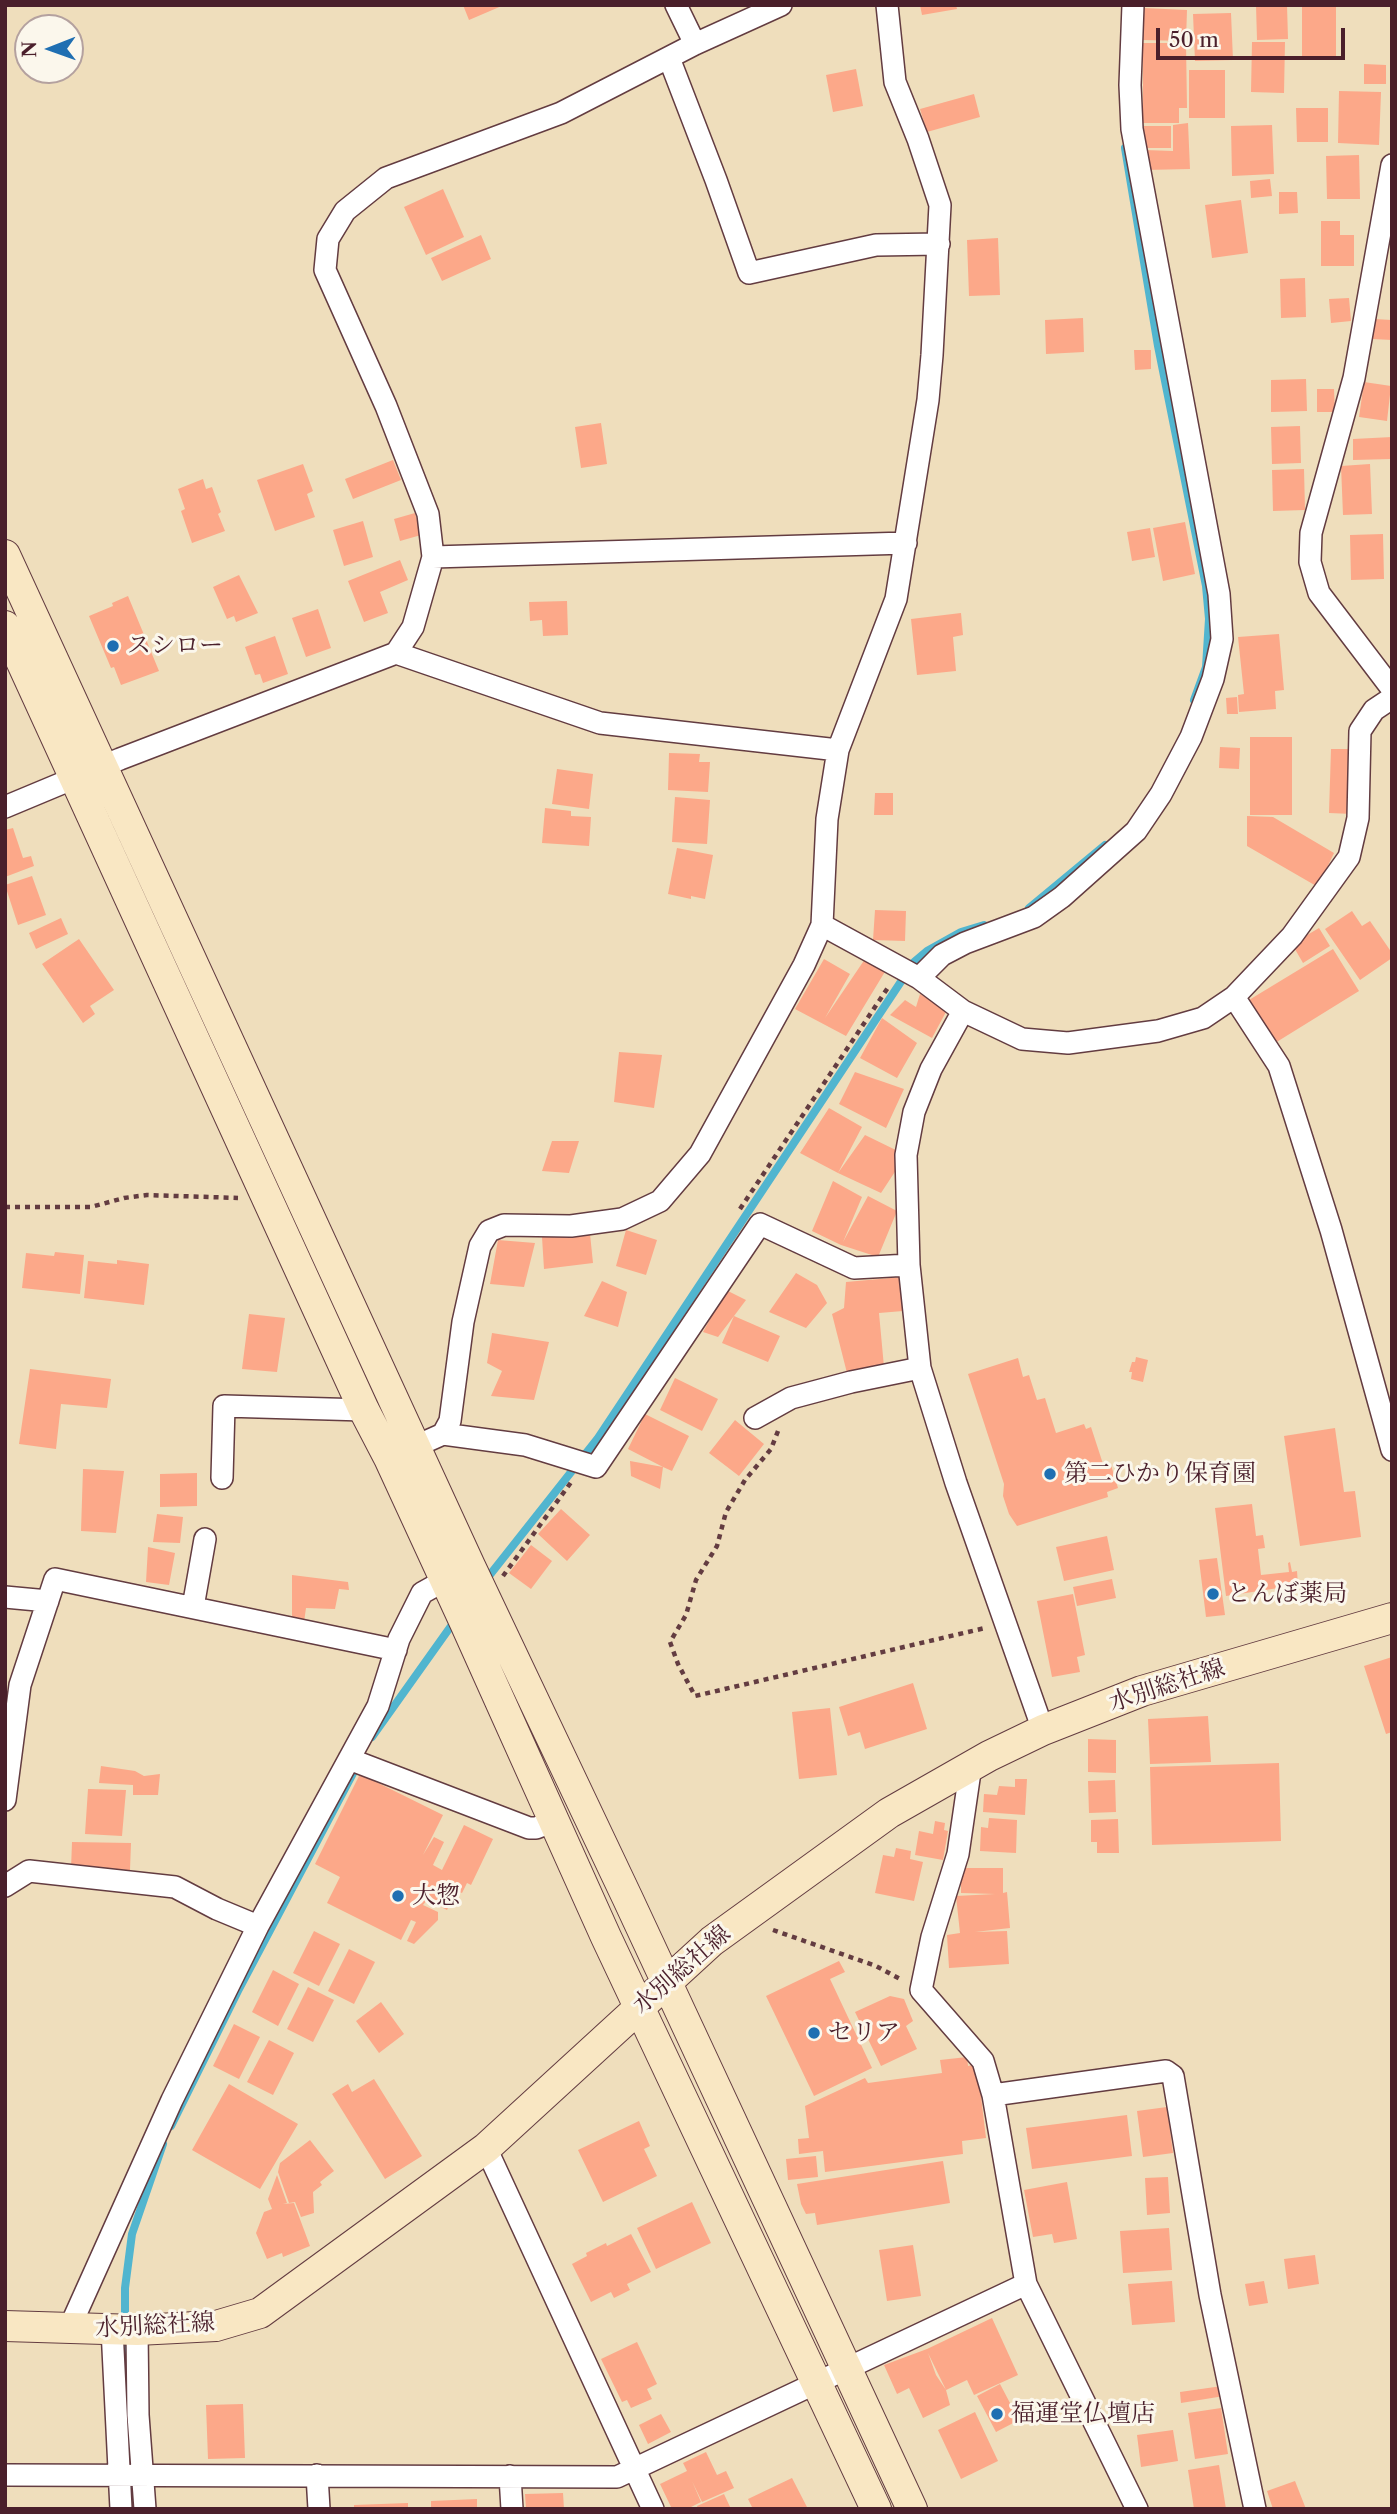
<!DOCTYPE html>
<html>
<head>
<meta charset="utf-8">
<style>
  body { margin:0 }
  #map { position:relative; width:1397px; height:2514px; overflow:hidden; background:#efdebc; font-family:"Libre Caslon Text",serif }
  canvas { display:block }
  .frame { position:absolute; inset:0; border:7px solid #4a1f2b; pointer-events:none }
  .north { position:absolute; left:14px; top:14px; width:70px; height:70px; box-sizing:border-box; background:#fbf7ec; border:2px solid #b4a19f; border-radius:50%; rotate:269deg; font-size:19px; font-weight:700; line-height:28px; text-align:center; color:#4a1f2b }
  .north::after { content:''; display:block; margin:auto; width:24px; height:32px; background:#1f6fb2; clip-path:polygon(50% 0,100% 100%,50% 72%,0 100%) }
  .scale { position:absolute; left:1156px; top:28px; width:189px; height:32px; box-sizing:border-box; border:4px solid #4a1f2b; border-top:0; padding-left:9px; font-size:21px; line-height:24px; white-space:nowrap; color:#4a1f2b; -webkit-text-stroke:5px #fbf7ec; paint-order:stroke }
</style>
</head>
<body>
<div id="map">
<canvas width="1397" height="2514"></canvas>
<div class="frame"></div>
<div class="north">N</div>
<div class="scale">50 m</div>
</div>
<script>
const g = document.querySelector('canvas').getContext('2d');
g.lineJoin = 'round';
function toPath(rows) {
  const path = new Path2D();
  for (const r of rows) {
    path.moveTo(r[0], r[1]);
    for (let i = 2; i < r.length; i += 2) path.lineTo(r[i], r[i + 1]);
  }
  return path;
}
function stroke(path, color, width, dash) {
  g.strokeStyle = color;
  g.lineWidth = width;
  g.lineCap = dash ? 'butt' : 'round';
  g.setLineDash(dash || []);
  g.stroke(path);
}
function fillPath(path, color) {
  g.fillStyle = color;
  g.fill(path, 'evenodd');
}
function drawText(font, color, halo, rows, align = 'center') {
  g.font = font + ' "Libre Caslon Text","Noto Serif JP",serif';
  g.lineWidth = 6;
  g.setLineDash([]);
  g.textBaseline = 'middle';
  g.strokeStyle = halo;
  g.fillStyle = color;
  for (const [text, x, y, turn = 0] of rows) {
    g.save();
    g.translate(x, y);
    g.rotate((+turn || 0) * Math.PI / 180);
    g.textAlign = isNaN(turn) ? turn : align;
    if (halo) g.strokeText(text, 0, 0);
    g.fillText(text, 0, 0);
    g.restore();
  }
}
const stream = toPath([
  [1125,148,1158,346,1206,586,1209,619,1206,667,1194,700],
  [1029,908,1105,845],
  [485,1581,598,1438,914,962,927,951,961,932,984,925],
  [372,1737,456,1619],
  [171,2126,238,1991,358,1764],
  [125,2314,125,2288,132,2234,163,2144],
  [125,2347,132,2509]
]);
const building = toPath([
  [463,5,504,5,469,20],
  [920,5,956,5,957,9,922,15],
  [1256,5,1287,5,1288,39,1257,40],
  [1302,5,1336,5,1336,56,1302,56],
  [1143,8,1187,10,1186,41,1142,40],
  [1231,13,1233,60,1195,61,1193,14],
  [1252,42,1285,42,1284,93,1251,92],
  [1143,43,1186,43,1187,108,1179,108,1179,123,1143,123],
  [1364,64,1386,65,1386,84,1364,84],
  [856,69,863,106,833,112,826,75],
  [1189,70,1225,70,1225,118,1189,118],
  [1339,91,1381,92,1379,145,1338,143],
  [974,94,980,117,927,132,920,109],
  [1296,108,1328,108,1328,142,1297,142],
  [1188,123,1190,169,1145,170,1145,150,1173,151,1173,125],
  [1272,125,1274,174,1232,176,1231,126],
  [1144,126,1171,126,1171,148,1145,148],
  [1359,155,1360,199,1327,199,1326,156],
  [1270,179,1272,196,1251,198,1250,181],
  [443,189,464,237,426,255,404,207],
  [1279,192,1297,192,1298,213,1279,214],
  [1241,200,1248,253,1212,258,1205,205],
  [1321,221,1340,221,1340,235,1354,235,1354,266,1321,266],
  [481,235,491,259,442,281,431,258],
  [998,238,1000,295,969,296,967,240],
  [1305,278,1306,317,1281,318,1280,279],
  [1349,298,1351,321,1331,323,1329,299],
  [1083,318,1084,352,1046,354,1045,320],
  [1374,319,1392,320,1392,340,1372,339],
  [1134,350,1151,350,1151,369,1135,370],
  [1306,379,1307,411,1271,412,1271,380],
  [1364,382,1391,386,1387,421,1359,417],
  [1317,389,1334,389,1335,412,1317,412],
  [601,423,607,464,581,468,575,427],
  [1300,426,1301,463,1272,464,1271,427],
  [1392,437,1392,459,1353,460,1353,439],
  [393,460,401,480,353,499,345,479],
  [303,464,313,491,307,494,315,517,275,531,257,480],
  [1370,464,1372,514,1343,515,1341,466],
  [1304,469,1305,510,1273,511,1272,470],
  [203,479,206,489,212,487,221,512,218,514,225,531,192,543,181,511,185,509,178,489],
  [415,513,421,535,400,541,394,519],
  [363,521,373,557,344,566,333,530],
  [1185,522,1195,574,1163,581,1153,528],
  [1150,528,1155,557,1132,561,1127,532],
  [1383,534,1384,579,1351,580,1350,535],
  [400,560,408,580,380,592,388,613,364,622,348,581],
  [239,575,258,613,236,622,234,616,227,619,213,587],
  [128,596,159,671,121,685,114,667,111,668,89,616,113,606,112,603],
  [567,601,568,635,543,636,542,620,530,621,529,602],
  [318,609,331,648,306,657,292,618],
  [961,613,963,635,953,637,956,671,917,675,911,619],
  [1279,634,1284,690,1275,691,1276,709,1239,712,1238,695,1244,694,1238,637],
  [275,636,288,674,263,683,260,674,255,675,245,647],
  [1237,697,1238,714,1227,714,1226,698],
  [1250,737,1292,737,1292,815,1250,815],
  [1220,747,1240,748,1239,769,1219,768],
  [1331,749,1355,749,1353,814,1329,813],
  [669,753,700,754,699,762,710,762,708,792,668,790],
  [557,769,593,774,589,809,552,804],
  [875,793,893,793,893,815,874,815],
  [675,797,710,800,707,844,672,842],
  [545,808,571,811,571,816,591,817,589,846,542,843],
  [1247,816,1273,817,1334,853,1318,887,1247,846],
  [13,828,23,858,31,856,34,866,5,877,5,830],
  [677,848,713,855,705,899,691,896,691,899,668,894],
  [32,876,46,915,18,925,5,885],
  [875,910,906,911,905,941,873,940],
  [1352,911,1362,926,1370,921,1392,953,1392,958,1360,980,1325,929],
  [61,918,68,934,36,949,29,933],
  [1319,928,1330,946,1303,963,1292,944],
  [79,939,114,990,90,1006,95,1014,83,1023,42,964],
  [1333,949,1359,991,1275,1043,1249,1000],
  [824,959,850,974,825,1018,865,959,886,970,846,1036,795,1009],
  [920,994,947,1010,932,1038,890,1015,905,1000,916,1007],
  [882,1018,917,1043,897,1078,860,1058],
  [619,1052,662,1055,654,1108,614,1102],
  [855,1072,904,1089,886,1128,839,1104],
  [829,1108,862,1127,838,1173,800,1153],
  [865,1135,906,1155,881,1193,838,1173],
  [552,1141,579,1141,569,1173,542,1171],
  [833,1181,862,1197,843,1242,868,1196,897,1211,878,1257,841,1245,812,1231],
  [626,1230,657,1240,646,1275,616,1266],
  [590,1234,593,1263,544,1269,542,1237],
  [498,1240,535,1243,524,1287,490,1284],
  [55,1252,84,1255,80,1294,22,1288,26,1253,54,1256],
  [117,1260,149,1264,144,1305,84,1298,88,1261,117,1264],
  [796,1273,817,1285,827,1303,806,1328,769,1312],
  [902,1277,903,1311,879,1313,884,1367,847,1373,832,1314,844,1308,846,1282],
  [602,1281,627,1292,618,1327,584,1316],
  [726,1290,746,1300,734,1316,780,1336,768,1362,722,1343,734,1316,718,1337,703,1332],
  [249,1314,285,1318,277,1372,242,1369],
  [492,1333,549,1342,534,1400,491,1396,502,1371,487,1363],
  [1136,1357,1148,1360,1143,1382,1131,1379,1132,1372,1129,1372,1132,1362,1135,1362],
  [1018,1358,1023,1377,1029,1375,1037,1400,1045,1398,1056,1433,1084,1424,1086,1429,1091,1427,1104,1467,1111,1465,1118,1488,1107,1492,1108,1497,1017,1526,1009,1514,1003,1496,1004,1484,968,1374],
  [30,1369,111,1379,107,1408,61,1404,56,1449,19,1444],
  [675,1378,718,1399,702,1431,660,1410],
  [645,1414,689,1436,672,1471,663,1467,660,1489,631,1476,630,1461,663,1467,628,1449],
  [735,1420,764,1444,739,1476,709,1453],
  [1335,1428,1344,1492,1355,1491,1361,1537,1300,1546,1284,1436],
  [83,1469,124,1471,116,1533,81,1531],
  [197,1473,197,1506,160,1507,160,1474],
  [1252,1504,1256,1536,1263,1535,1265,1548,1258,1549,1261,1575,1289,1572,1288,1563,1290,1562,1292,1572,1297,1571,1298,1585,1226,1596,1215,1508],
  [561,1509,590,1535,567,1561,538,1534],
  [157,1514,183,1517,180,1543,153,1542],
  [1107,1536,1114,1570,1064,1581,1056,1547],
  [531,1545,552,1561,531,1589,509,1573],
  [148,1547,175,1553,169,1585,146,1582],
  [1217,1558,1225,1615,1206,1617,1199,1560],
  [292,1575,348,1582,349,1590,339,1589,335,1609,306,1608,304,1622,292,1620],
  [1112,1579,1116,1598,1077,1606,1073,1587],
  [1073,1594,1085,1655,1077,1657,1080,1672,1052,1677,1037,1601],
  [1392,1657,1392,1732,1386,1734,1364,1666],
  [913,1683,927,1729,865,1749,860,1732,848,1736,839,1707],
  [830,1708,837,1775,799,1779,792,1712],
  [1208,1716,1211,1762,1150,1764,1148,1719],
  [1088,1739,1116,1740,1116,1773,1088,1772],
  [1279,1763,1281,1841,1152,1845,1150,1767],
  [101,1766,135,1771,144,1776,160,1774,158,1795,133,1795,133,1785,99,1783],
  [360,1774,443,1815,423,1855,434,1837,444,1842,433,1865,442,1870,464,1825,493,1839,471,1885,467,1883,462,1893,456,1891,447,1910,427,1900,423,1905,438,1912,438,1920,414,1944,407,1941,416,1922,411,1920,401,1940,327,1903,340,1877,315,1864],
  [1015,1779,1027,1779,1025,1815,983,1812,984,1794,997,1795,999,1786,1015,1787],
  [1115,1780,1116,1812,1089,1813,1088,1781],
  [88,1789,126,1790,122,1836,85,1834],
  [989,1818,1017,1820,1016,1853,980,1851,981,1827,988,1828],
  [1118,1819,1119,1853,1097,1853,1097,1842,1091,1842,1091,1820],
  [935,1821,945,1823,944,1830,948,1831,943,1860,915,1855,919,1831,933,1834],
  [72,1842,131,1843,130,1870,71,1869],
  [896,1848,911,1851,910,1859,923,1862,914,1901,875,1893,883,1855,894,1857],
  [961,1868,1003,1868,1003,1893,1007,1892,1010,1928,975,1932,1007,1931,1009,1964,949,1968,947,1935,960,1933,956,1896,995,1894,961,1893],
  [314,1931,340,1944,319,1986,293,1973],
  [349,1949,375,1962,354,2004,328,1991],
  [839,1961,845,1972,830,1979,872,2068,814,2096,766,1996],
  [273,1970,299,1984,278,2026,252,2012],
  [308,1987,334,2000,313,2042,287,2029],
  [890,1996,904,1999,913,2021,906,2026,917,2049,881,2066,855,2012],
  [381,2002,404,2034,379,2053,356,2021],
  [234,2024,260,2037,239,2079,213,2066],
  [269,2040,294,2053,273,2095,247,2082],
  [967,2057,968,2066,977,2064,986,2138,962,2141,963,2154,825,2172,823,2151,799,2154,798,2139,809,2138,805,2106,865,2078,868,2083,942,2073,940,2060],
  [374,2079,422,2156,385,2179,332,2094,348,2084,352,2092],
  [229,2084,298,2124,260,2189,192,2150],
  [1167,2107,1173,2153,1143,2157,1137,2111],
  [1127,2115,1132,2156,1032,2169,1026,2128],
  [639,2121,650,2146,644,2149,657,2176,603,2202,578,2150],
  [310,2140,334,2171,320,2182,322,2185,313,2192,314,2213,301,2217,295,2202,289,2203,278,2172,280,2163],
  [816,2156,818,2177,788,2180,786,2159],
  [943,2161,950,2203,817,2225,815,2213,806,2214,801,2204,797,2184],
  [277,2175,287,2203,283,2204,294,2203,310,2246,283,2257,282,2253,267,2259,256,2233,264,2212,272,2209,268,2199],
  [1168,2177,1170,2213,1147,2215,1145,2178],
  [1067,2182,1077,2239,1054,2243,1052,2234,1033,2237,1024,2190],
  [692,2202,711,2243,656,2269,637,2228],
  [1169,2228,1172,2270,1123,2273,1120,2231],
  [631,2234,651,2272,627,2284,630,2290,614,2298,611,2292,591,2302,572,2264,587,2256,586,2253,606,2243,607,2246],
  [913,2245,921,2296,887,2301,879,2250],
  [1315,2255,1319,2284,1288,2289,1284,2259],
  [1172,2281,1175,2322,1132,2325,1128,2284],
  [1264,2281,1268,2303,1249,2306,1245,2284],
  [992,2318,1018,2375,974,2395,967,2380,946,2390,928,2353,936,2375,946,2390,950,2405,923,2418,909,2388,897,2394,884,2365,927,2349],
  [637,2342,657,2384,647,2389,652,2399,631,2408,627,2400,622,2402,601,2359],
  [1000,2384,1019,2420,996,2432,977,2396],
  [1222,2386,1224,2396,1181,2403,1180,2392],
  [243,2404,245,2458,208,2459,206,2405],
  [1221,2408,1228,2454,1195,2459,1188,2413],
  [975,2412,998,2461,961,2479,938,2430],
  [661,2414,671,2432,648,2444,639,2425],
  [1173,2430,1178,2461,1141,2467,1137,2435],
  [706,2452,717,2475,726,2471,734,2488,702,2502,692,2481,701,2502,691,2507,692,2509,672,2509,660,2484,687,2471,683,2463],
  [1219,2465,1226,2509,1194,2509,1188,2470],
  [792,2478,808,2509,753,2509,748,2499],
  [1295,2481,1306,2509,1273,2509,1267,2491],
  [563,2493,564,2509,526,2509,525,2494],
  [724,2494,731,2509,698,2509,697,2506],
  [477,2499,477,2509,431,2509,431,2501],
  [408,2503,408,2509,354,2509,354,2505]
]);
const path = toPath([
  [5,1207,91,1207,124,1198,147,1195,238,1198],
  [740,1209,889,986],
  [778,1431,771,1449,745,1480,726,1512,717,1546,696,1580,686,1615,670,1642,678,1664,695,1696,985,1628],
  [503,1576,572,1481],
  [773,1930,876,1966,902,1980]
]);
const street = toPath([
  [676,5,695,44],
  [669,58,716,180,749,273,876,245,939,244],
  [1392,165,1354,378,1311,533,1310,562,1319,593,1392,689],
  [433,557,906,543],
  [396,653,600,723,838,750],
  [5,807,120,759,396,653,413,627,433,557,428,514,386,406,325,270,328,239,345,211,386,178,561,113,695,44,781,5],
  [822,925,919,978,963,1011,1022,1039,1068,1043,1158,1031,1203,1018,1234,997,1292,936,1349,857,1358,818,1360,731,1374,710,1392,698],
  [919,978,942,955,965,943,1034,917,1062,897,1136,831,1161,794,1191,737,1213,679,1222,639,1219,594,1132,129,1130,85,1133,5],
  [1234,997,1279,1066,1331,1230,1392,1450],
  [963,1011,931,1069,914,1112,906,1155,909,1265,920,1368,956,1483,1043,1730],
  [755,1418,791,1398,851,1382,920,1368],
  [443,1434,525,1445,596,1467,760,1224,854,1268,909,1265],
  [405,1451,443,1434,450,1421,463,1322,480,1246,489,1231,504,1225,571,1226,622,1219,660,1201,700,1154,804,965,822,925,827,819,838,750,896,599,928,400,932,355,940,205,918,139,895,82,887,5],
  [222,1478,224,1406,364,1410],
  [5,1597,48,1601],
  [193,1607,205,1539],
  [349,1759,529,1828,536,1828,554,1821],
  [971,1765,958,1854,932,1937,921,1990,983,2061,993,2095,1026,2284],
  [5,1800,20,1685,55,1579,396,1650],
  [5,1886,29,1871,175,1887,217,1909,258,1926],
  [993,2095,1166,2071,1173,2076,1210,2295,1255,2509],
  [486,2148,653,2509],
  [69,2329,172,2100,258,1926,378,1706,399,1639,422,1593,456,1574],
  [112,2329,121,2509],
  [137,2330,138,2415,145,2509],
  [5,2475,617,2477,1026,2284,1137,2509],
  [317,2475,319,2509],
  [510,2476,512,2509]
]);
const secondary = toPath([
  [5,555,470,1566,627,1897,912,2509],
  [5,626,364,1410,389,1458,465,1623,606,1937,876,2509],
  [5,2326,137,2330,216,2326,260,2313,486,2148,712,1941,889,1813,989,1756,1043,1730,1142,1691,1392,1618]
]);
const markers = [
  [113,646,7,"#1f6fb2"],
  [1050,1474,7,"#1f6fb2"],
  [1213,1594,7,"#1f6fb2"],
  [398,1896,7,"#1f6fb2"],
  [814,2033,7,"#1f6fb2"],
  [997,2414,7,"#1f6fb2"]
];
const poiNames = [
  ["スシロー",127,646],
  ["第二ひかり保育園",1064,1474],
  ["とんぼ薬局",1227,1594],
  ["大惣",412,1896],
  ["セリア",828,2033],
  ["福運堂仏壇店",1011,2414]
];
const streetNames = [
  ["水別総社線",1167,1686,-18],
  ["水別総社線",682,1970,-41],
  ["水別総社線",155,2326,-3]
];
stroke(stream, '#51b5cf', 8);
fillPath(building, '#fca889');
stroke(street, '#633c41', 24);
stroke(secondary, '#633c41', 32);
stroke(path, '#633c41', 4.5, [5, 5]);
stroke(street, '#fff', 21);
stroke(secondary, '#f9e7c3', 30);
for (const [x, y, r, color] of markers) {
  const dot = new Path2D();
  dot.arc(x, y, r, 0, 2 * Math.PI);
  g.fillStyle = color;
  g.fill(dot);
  stroke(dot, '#fbf7ec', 2.5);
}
drawText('24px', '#4a1f2b', '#fbf7ec', poiNames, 'left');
drawText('24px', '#4a1f2b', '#fbf7ec', streetNames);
</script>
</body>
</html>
